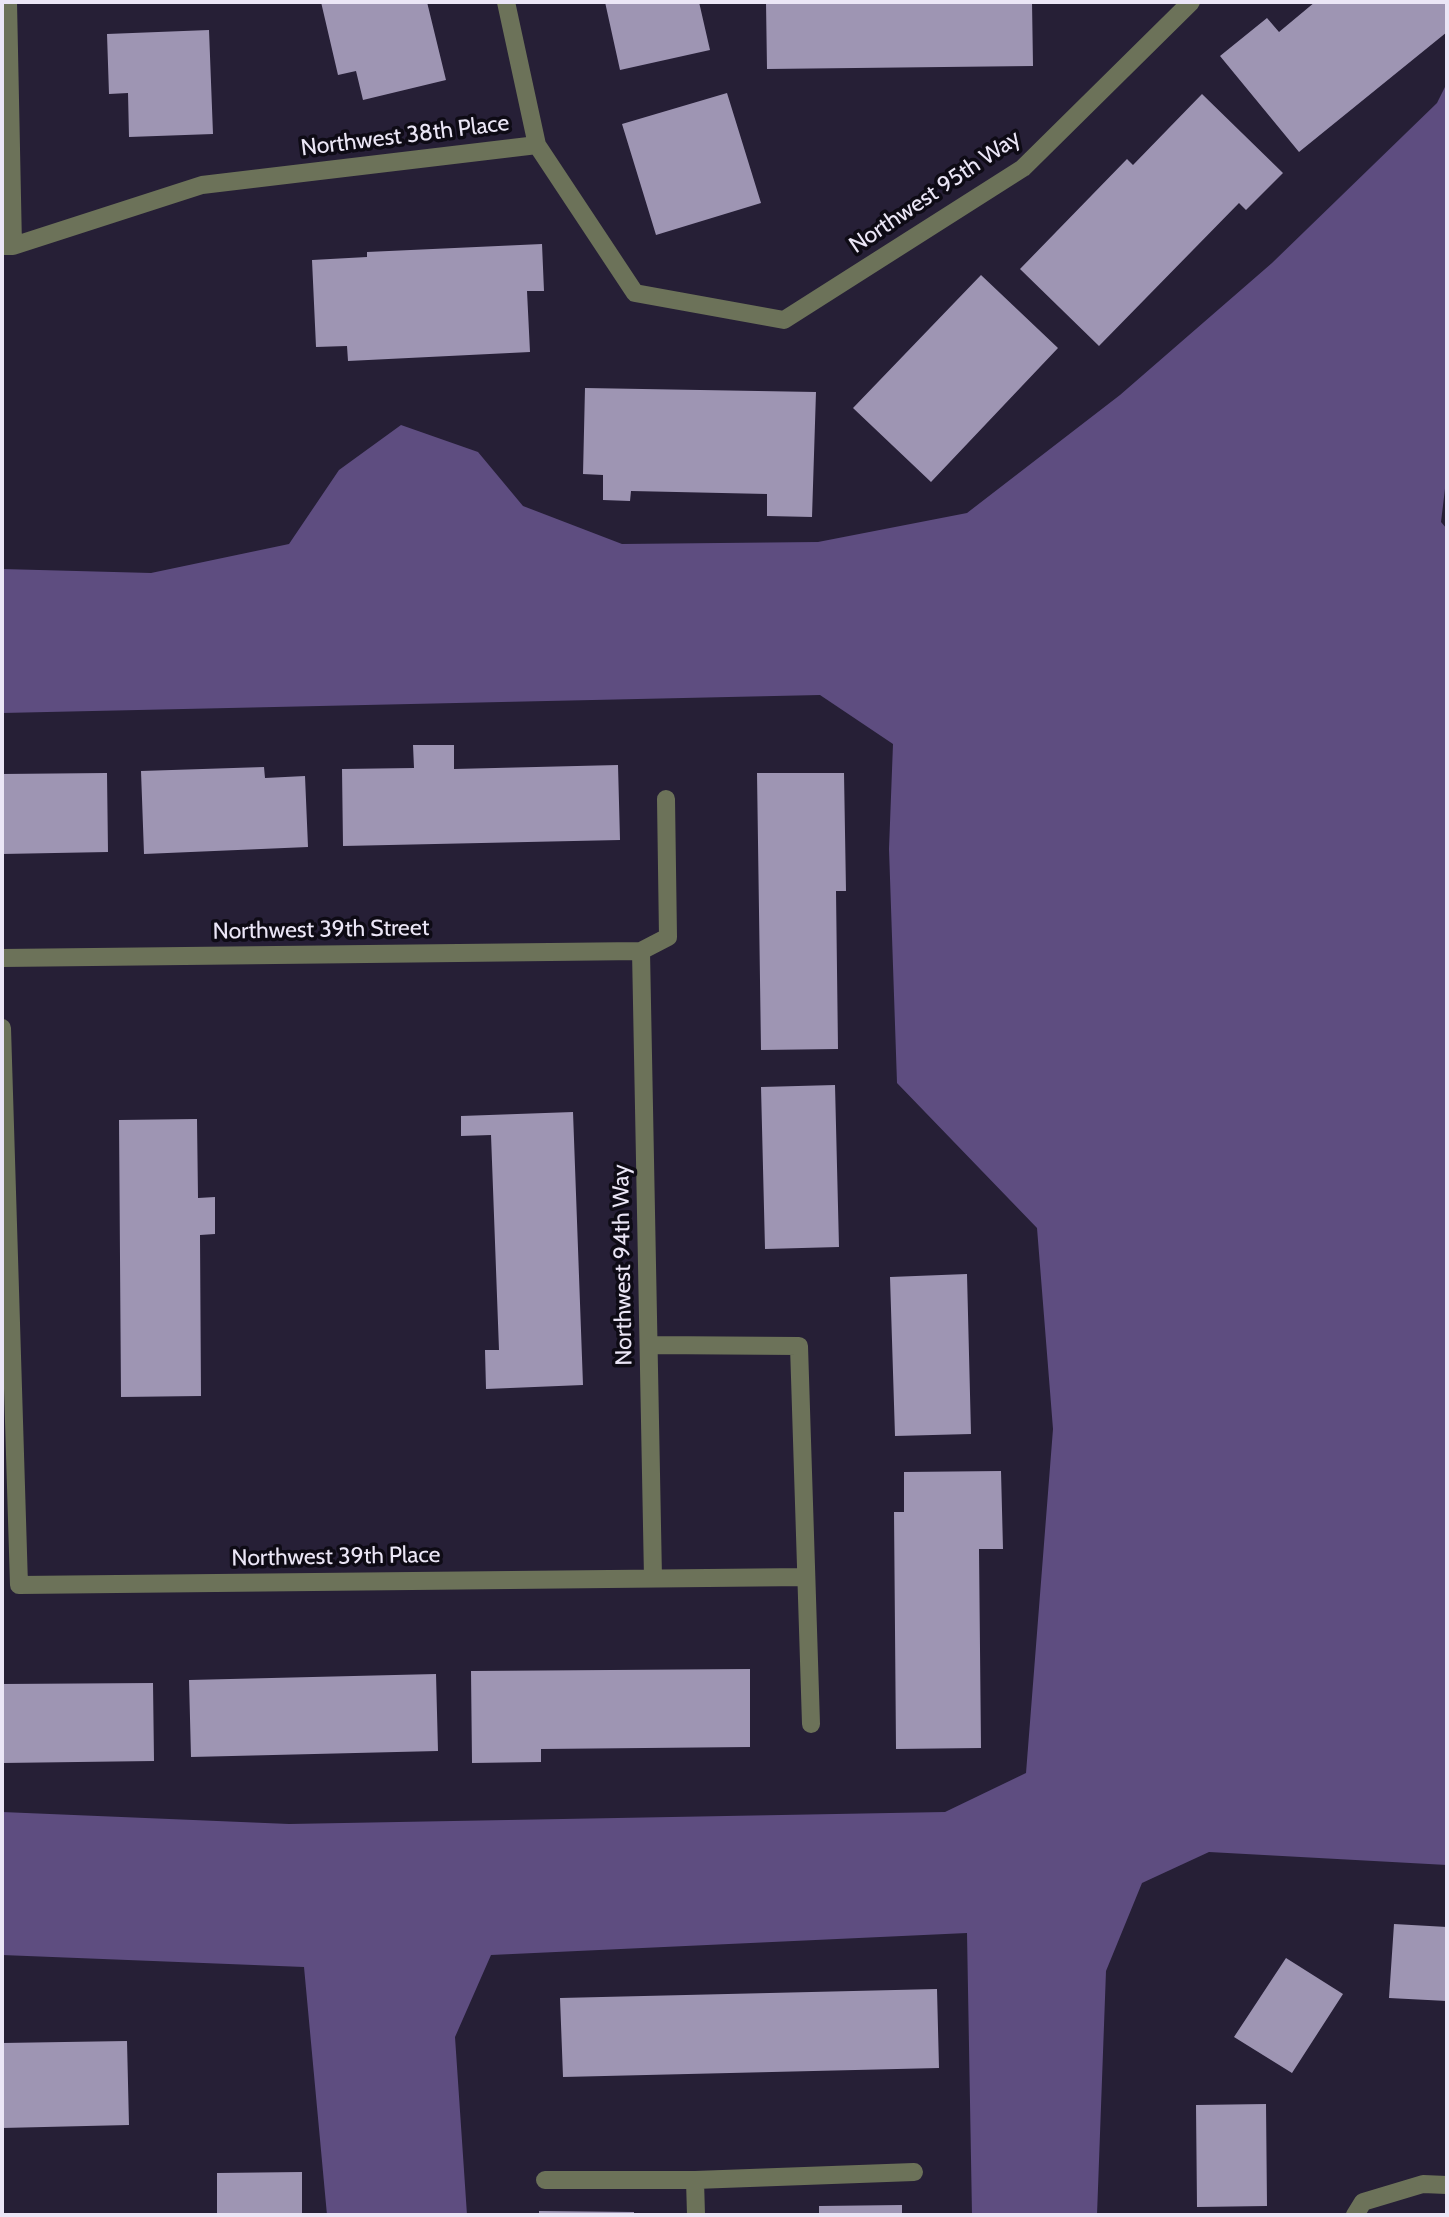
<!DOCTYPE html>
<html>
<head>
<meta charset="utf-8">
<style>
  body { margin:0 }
  #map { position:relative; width:1449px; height:2217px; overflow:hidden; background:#261f36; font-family:Cabin,sans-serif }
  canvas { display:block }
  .frame { position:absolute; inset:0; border:4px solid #ebe6f6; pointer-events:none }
</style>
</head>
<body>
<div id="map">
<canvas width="1449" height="2217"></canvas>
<div class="frame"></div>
</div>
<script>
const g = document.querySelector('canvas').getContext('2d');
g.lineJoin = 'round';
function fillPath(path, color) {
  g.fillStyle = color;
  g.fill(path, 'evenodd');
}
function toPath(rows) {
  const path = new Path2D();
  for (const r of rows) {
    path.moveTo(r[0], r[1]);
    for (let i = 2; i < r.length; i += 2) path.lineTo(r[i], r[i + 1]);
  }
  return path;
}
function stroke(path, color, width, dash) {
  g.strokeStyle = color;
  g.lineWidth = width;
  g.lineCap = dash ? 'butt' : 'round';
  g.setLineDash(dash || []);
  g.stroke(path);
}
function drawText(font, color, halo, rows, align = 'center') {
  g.font = font + ' Cabin,sans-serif';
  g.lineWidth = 7;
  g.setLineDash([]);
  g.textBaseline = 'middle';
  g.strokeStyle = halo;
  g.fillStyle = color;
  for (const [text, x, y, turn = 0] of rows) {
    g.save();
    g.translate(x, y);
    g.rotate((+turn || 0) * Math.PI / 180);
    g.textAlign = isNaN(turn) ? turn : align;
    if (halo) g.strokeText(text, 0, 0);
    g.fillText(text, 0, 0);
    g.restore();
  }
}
const water = toPath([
  [1447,83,1447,472,1441,522,1447,529,1447,1865,1209,1852,1142,1883,1106,1971,1097,2215,972,2215,967,1933,491,1955,455,2037,467,2215,327,2215,304,1967,2,1955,2,1812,289,1824,945,1812,1026,1773,1053,1429,1037,1228,897,1083,889,849,893,744,820,695,2,713,2,569,151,573,289,544,339,470,401,425,478,452,523,506,622,544,818,542,967,513,1120,395,1272,263,1437,103]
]);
const building = toPath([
  [321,2,427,2,446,80,363,100,356,71,338,75],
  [605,2,699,2,710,50,620,70],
  [766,2,1032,2,1033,66,767,69],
  [1315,2,1445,2,1447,32,1299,152,1220,56,1267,18,1279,32],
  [209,30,213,134,129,137,128,93,109,94,107,34],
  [727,93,761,203,656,235,622,124],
  [1202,94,1283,173,1246,210,1239,203,1099,346,1020,269,1127,159,1133,165],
  [542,244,544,291,527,291,530,352,348,361,347,346,316,347,312,260,367,257,367,252],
  [981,275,1058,348,931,482,853,408],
  [585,388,816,392,812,517,767,516,767,494,631,491,630,501,603,500,603,475,583,474],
  [413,745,454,745,454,769,618,765,620,840,343,846,342,769,414,768],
  [264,767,265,778,305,776,308,847,144,854,141,771],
  [107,773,108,852,2,854,2,774],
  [757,773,844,773,846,891,836,891,838,1049,761,1050],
  [835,1085,839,1247,765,1249,761,1087],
  [573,1112,583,1385,486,1389,485,1350,499,1350,491,1135,461,1136,461,1116],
  [197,1119,198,1198,215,1197,215,1234,200,1235,201,1396,121,1397,119,1120],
  [967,1274,971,1434,895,1436,890,1277],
  [1001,1471,1003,1549,979,1549,981,1748,896,1749,894,1512,904,1512,904,1472],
  [750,1669,750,1747,541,1749,541,1762,472,1763,471,1671],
  [436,1674,438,1751,191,1757,189,1680],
  [153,1683,154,1761,2,1763,2,1684],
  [1394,1924,1447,1927,1447,2001,1389,1998],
  [1286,1958,1343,1994,1292,2073,1234,2037],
  [937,1989,939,2068,563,2077,560,1998],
  [127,2041,129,2125,2,2128,2,2043],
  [1266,2104,1267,2206,1197,2207,1196,2105],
  [302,2172,302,2215,217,2215,217,2173],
  [902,2205,902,2215,819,2215,819,2206],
  [539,2211,634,2212,634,2215,539,2215]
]);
const minor = toPath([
  [8,2,13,246],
  [506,2,537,145],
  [2,246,13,246,202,185,537,145,635,293,784,320,1023,168,1191,2],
  [641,951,653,1578],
  [2,958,641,951,668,937,666,799],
  [2,1028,19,1585,806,1577],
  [649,1345,799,1346,811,1724],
  [545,2180,695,2180,696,2215],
  [695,2180,914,2172],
  [1355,2215,1363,2202,1423,2184,1447,2185]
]);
const streetNames = [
  ["Northwest 38th Place",405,136,-7],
  ["Northwest 95th Way",935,192,-34],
  ["Northwest 39th Street",321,930,-1],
  ["Northwest 94th Way",623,1265,-91],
  ["Northwest 39th Place",336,1557,-1]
];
fillPath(water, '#5e4d80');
fillPath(building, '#9e95b3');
stroke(minor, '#6c7259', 18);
drawText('23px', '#ebe6f6', '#0e0b15', streetNames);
</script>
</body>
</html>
